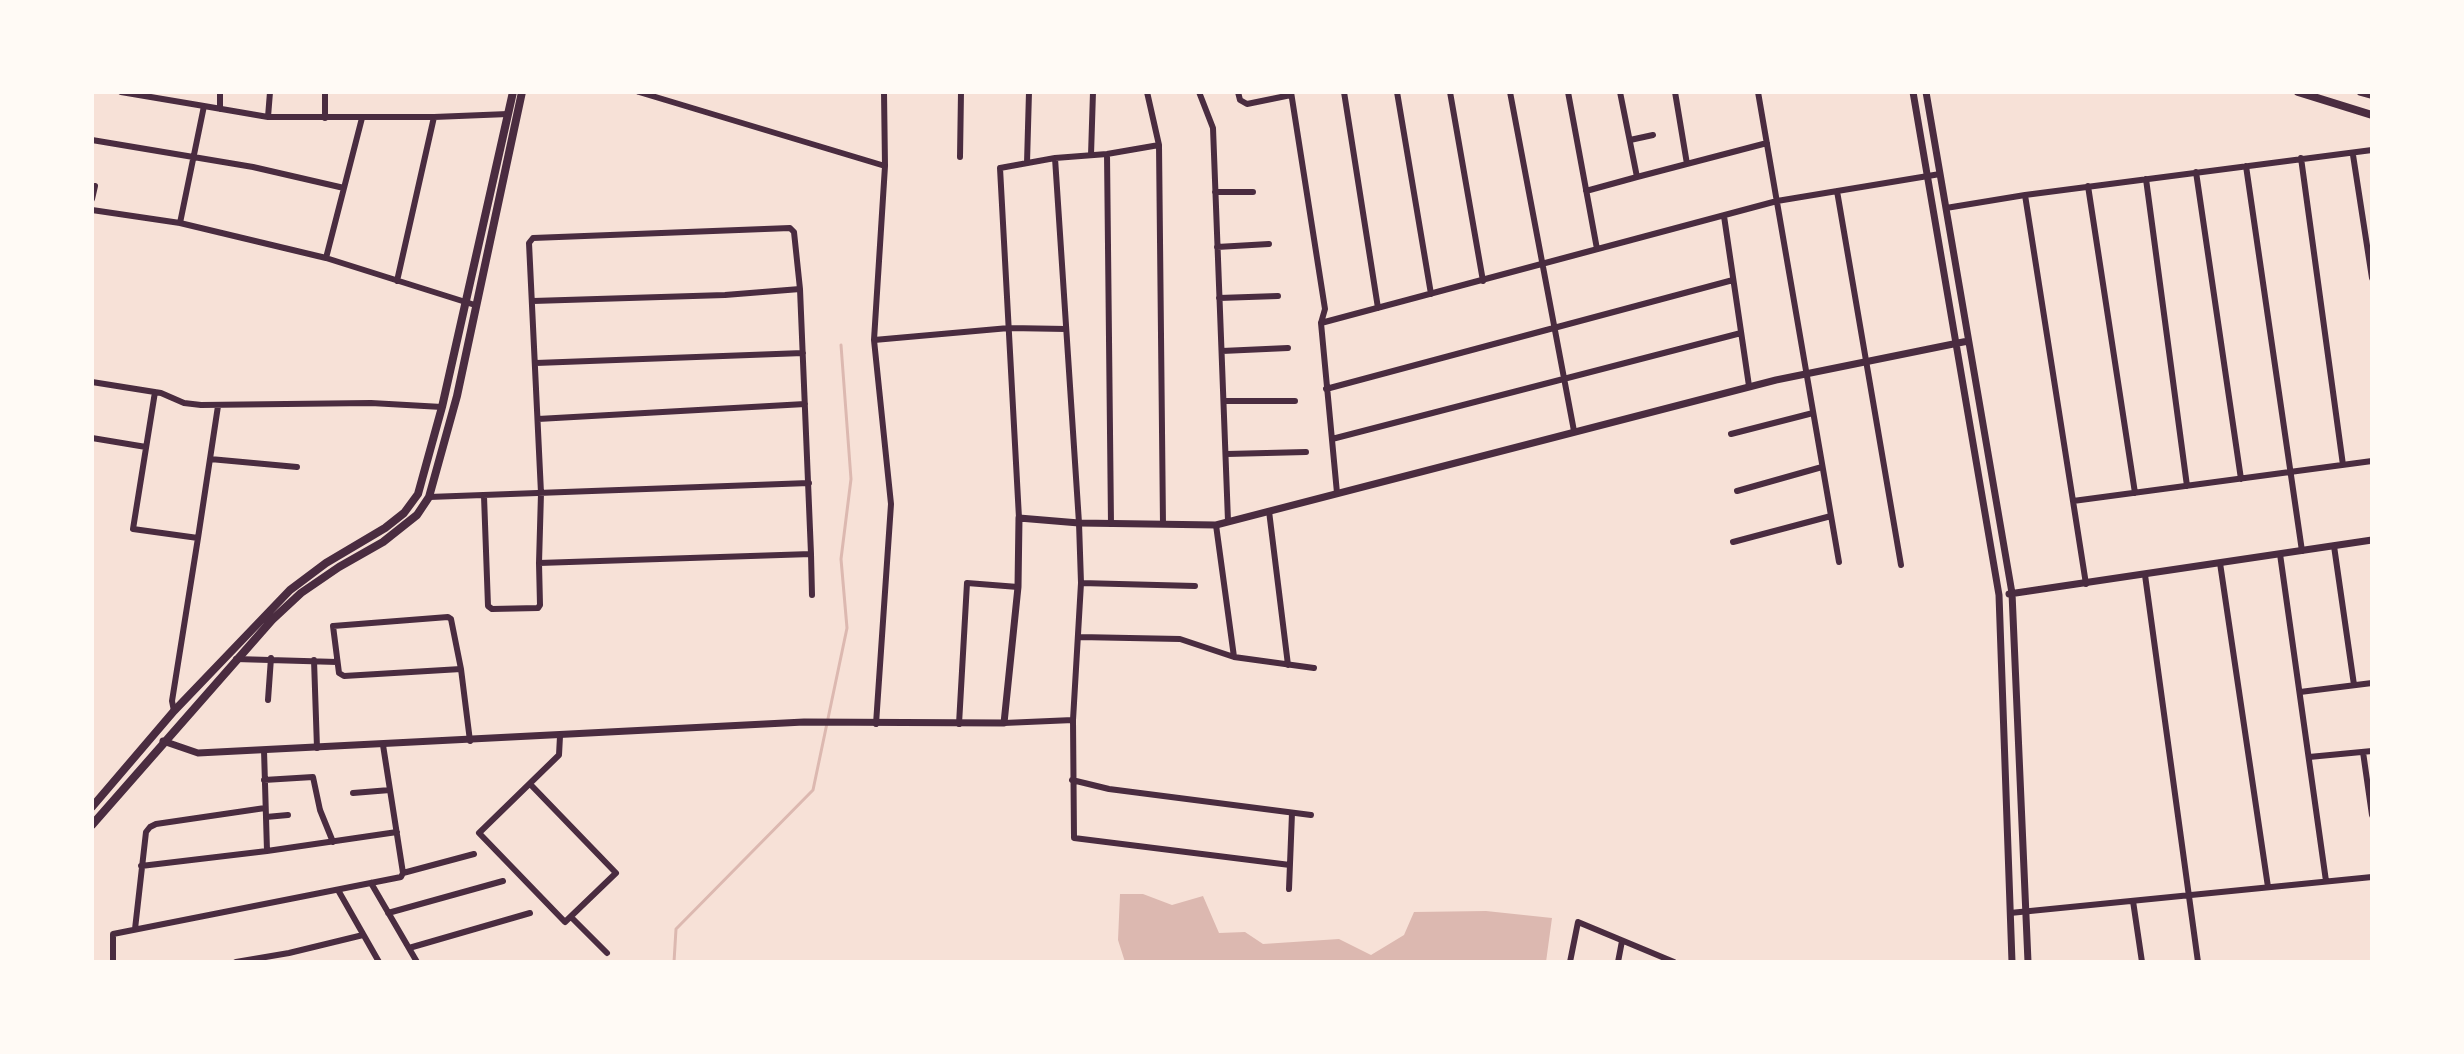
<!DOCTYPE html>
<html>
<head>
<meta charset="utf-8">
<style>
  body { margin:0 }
  #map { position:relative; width:2464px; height:1054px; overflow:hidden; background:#f7e1d7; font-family:Raleway,sans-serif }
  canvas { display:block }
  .frame { position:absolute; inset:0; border:94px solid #fffaf5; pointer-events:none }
</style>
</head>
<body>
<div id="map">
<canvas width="2464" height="1054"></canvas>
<div class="frame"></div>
</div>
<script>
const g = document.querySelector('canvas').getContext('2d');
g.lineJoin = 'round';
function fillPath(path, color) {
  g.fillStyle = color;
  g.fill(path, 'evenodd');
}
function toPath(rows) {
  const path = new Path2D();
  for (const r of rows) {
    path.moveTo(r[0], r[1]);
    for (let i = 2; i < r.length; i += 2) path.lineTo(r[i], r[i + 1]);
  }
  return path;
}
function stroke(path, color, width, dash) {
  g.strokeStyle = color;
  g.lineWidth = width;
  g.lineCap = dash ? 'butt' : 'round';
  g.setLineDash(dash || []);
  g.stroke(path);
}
const water = toPath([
  [1120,894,1143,894,1172,905,1203,896,1219,933,1245,932,1263,944,1339,939,1371,955,1404,935,1414,912,1486,911,1552,918,1546,962,1125,962,1118,940]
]);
const stream = toPath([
  [674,962,676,929,813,790,847,628,841,559,851,479,841,345]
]);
const minor = toPath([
  [121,92,204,106,180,223],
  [639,92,885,166],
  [1147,92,1159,145,1163,524],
  [1199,92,1213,128,1228,521],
  [1238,92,1240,100,1247,104,1291,95],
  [1291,92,1325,309,1321,323,1337,493],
  [1344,92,1378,308],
  [1397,92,1431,294],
  [1450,92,1483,281],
  [1510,92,1574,431],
  [1568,92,1597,249],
  [1620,92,1637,177,1767,143],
  [1675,92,1687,164],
  [1758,92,1839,562],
  [204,106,268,117,434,117,508,114],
  [220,109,220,92],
  [268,117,270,92],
  [325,118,325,92],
  [92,140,253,167,344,188],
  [1630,140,1653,135],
  [1107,154,1111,524],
  [1091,155,1093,92],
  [2353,155,2372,278],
  [960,157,961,92],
  [1055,158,1079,523,1081,583,1073,720,1074,838,1290,865],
  [2301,158,2343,465],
  [1027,163,1029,92],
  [2246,166,2302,551],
  [2196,172,2241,479],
  [2146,179,2187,486],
  [2088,186,2135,493],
  [1586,191,1637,177],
  [1837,191,1901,565],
  [1215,192,1253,192],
  [2025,195,2086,584],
  [92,199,95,186],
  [1946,208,2025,195,2372,150],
  [92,210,180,223,326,258,475,305],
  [1724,216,1749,386],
  [1217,247,1269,244],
  [326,258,362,118],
  [397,281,434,117],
  [1219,298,1278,296],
  [533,301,725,295,800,289],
  [1321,323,1777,201,1940,174],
  [874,340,1009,328,1066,329],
  [1222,351,1288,348],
  [536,363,803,353],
  [92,382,161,393,184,403,201,405,371,403,442,407],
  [1326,389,1733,280],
  [155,392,133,529,198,538,172,701,174,711],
  [1225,401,1295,401],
  [538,419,805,404],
  [1731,434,1813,413],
  [92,438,146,447],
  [1332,439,1741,333],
  [1227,454,1306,452],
  [210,459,297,467],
  [1737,491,1822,467],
  [484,496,488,606,492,609,538,608,540,605,539,563,541,493,529,243,533,238,790,228,794,232,800,289,811,554,539,563],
  [429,497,809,483],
  [2073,501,2372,461],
  [1269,511,1288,665],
  [1019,518,1000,168,1055,158,1107,154,1159,145],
  [1216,525,1234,657,1314,668],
  [198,538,218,406],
  [1733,542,1831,516],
  [2334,546,2354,685],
  [811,554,812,595],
  [2280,554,2326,881],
  [2220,563,2268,887],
  [2145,575,2198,962],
  [1081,583,1195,586],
  [1079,637,1180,639,1234,657],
  [236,659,337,662],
  [314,660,317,748],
  [461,669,344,676,339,673,333,626,448,617,451,619,461,669,470,741],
  [2300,692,2372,683],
  [268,700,271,658],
  [1004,723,1073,720],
  [876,724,891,504,874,340,885,166,884,92],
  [959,724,967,583,1018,587],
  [2363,752,2372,815],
  [2309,757,2372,751],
  [264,780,313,777,320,810,333,842],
  [1072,780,1109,789,1311,815],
  [530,784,616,873,565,922,479,833,559,755,560,736],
  [353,793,390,790],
  [266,817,288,815],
  [267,851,397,832],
  [141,866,267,851,264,750],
  [403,873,474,854],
  [371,883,417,962],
  [1289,889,1292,813],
  [338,890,379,962],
  [2133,901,2142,962],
  [388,913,503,881],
  [2010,913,2372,877],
  [571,917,607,953],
  [135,929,146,832,150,827,156,824,265,808],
  [409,948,530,913],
  [113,962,113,934,401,877,403,873,383,745],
  [236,962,289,953,363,935],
  [1570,962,1578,922,1674,962],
  [1618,962,1622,941]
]);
const tertiary = toPath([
  [1913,92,1999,595,2012,962],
  [1926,92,2012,593,2028,962],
  [2009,594,2372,540],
  [163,741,198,753,804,722,1004,723,1018,587,1019,518,1079,523,1216,525,1776,380,1968,341]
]);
const secondary = toPath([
  [2298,92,2372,115],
  [2361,92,2372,95],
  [92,807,174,711,290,590,326,563,385,528,404,513,418,494,442,407,513,92],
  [92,825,272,620,301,593,339,567,383,542,417,515,429,497,457,396,522,92]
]);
fillPath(water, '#dcb8b0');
stroke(stream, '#dcb8b0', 3);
stroke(minor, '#4a2c40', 6);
stroke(tertiary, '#4a2c40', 7);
stroke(secondary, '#4a2c40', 8);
</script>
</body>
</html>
